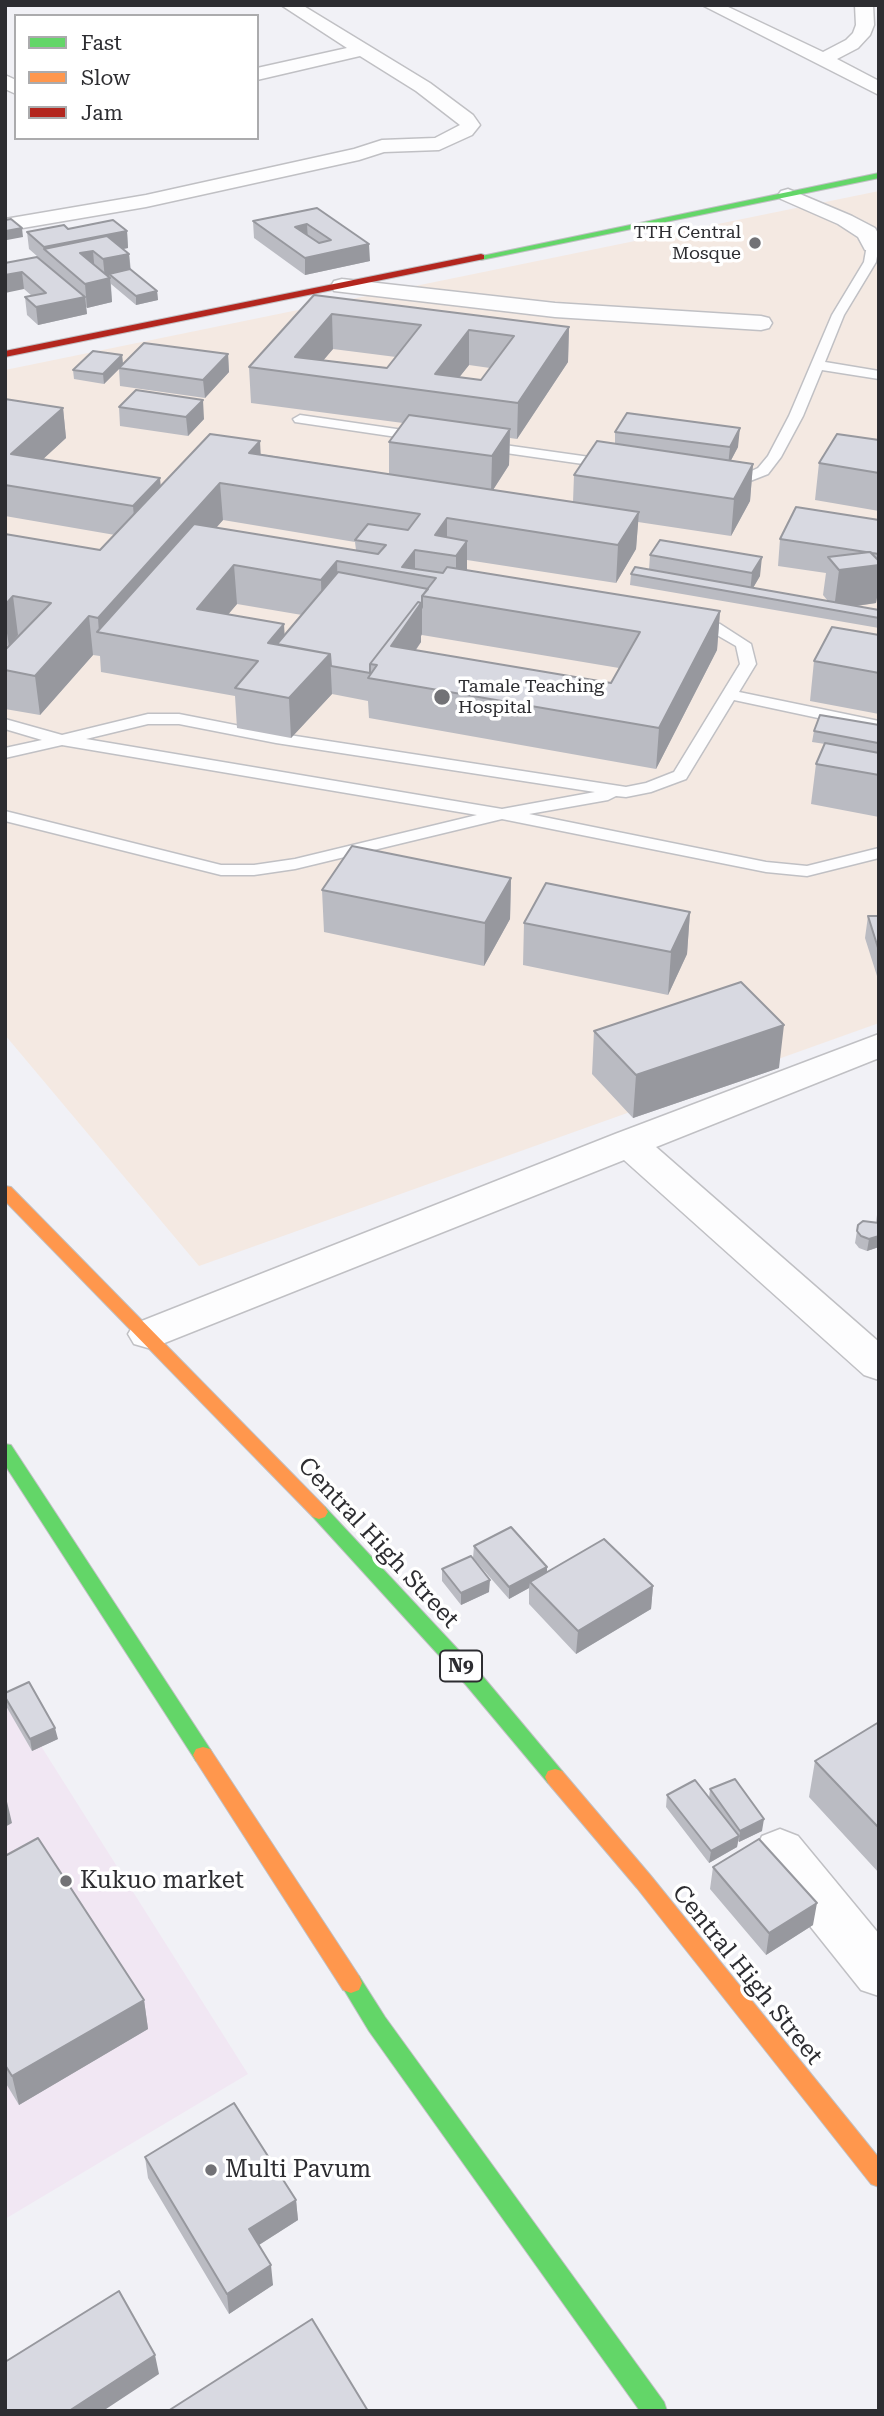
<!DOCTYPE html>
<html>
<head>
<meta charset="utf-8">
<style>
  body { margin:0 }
  #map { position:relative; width:884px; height:2416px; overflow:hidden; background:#f1f1f6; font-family:"Roboto Serif",serif }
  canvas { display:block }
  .frame { position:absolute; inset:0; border:7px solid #2d2d31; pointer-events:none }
  .legend { position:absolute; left:14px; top:14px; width:245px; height:126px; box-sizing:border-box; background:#fff; border:2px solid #ababad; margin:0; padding:9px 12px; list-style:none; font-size:21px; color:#2d2d31 }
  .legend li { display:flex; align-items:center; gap:14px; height:35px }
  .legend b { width:35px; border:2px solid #ababad }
</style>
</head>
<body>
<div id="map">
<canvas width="884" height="2416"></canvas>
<div class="frame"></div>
<ul class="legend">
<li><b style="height:9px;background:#63d668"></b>Fast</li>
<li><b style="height:9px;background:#ff974d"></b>Slow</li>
<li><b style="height:9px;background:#b3261e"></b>Jam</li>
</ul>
</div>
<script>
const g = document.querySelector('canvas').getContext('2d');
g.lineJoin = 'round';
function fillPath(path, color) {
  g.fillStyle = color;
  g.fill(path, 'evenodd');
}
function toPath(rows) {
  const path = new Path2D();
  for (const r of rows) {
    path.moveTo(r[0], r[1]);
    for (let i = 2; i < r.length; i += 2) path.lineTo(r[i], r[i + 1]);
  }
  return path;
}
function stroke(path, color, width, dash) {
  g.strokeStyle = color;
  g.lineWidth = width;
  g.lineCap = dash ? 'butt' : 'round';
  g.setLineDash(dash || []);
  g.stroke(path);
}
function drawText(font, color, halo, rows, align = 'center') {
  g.font = font + ' "Roboto Serif",serif';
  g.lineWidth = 7;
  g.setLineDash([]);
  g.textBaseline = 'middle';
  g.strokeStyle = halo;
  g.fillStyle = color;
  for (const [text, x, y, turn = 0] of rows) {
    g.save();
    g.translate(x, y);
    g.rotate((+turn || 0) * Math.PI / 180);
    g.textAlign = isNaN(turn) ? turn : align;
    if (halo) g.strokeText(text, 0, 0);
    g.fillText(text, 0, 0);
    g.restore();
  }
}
const commercial = toPath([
  [5,1689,248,2074,5,2219]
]);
const medical = toPath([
  [879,191,879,1023,199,1266,5,1035,5,370]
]);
const lane = toPath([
  [873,241,879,245,876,262,844,315,825,362,879,371,879,379,822,370,803,416,781,457,768,474,745,483,721,481,721,475,743,475,758,468,768,456,789,416,832,315,864,262,867,245,873,241],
  [300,415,424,433,431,437,424,441,295,422,293,419,300,415],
  [483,442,611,460,618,464,611,468,478,449,476,446,483,442],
  [694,618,720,624,751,644,756,664,739,692,879,721,879,731,734,700,686,779,651,792,626,797,616,796,608,800,529,814,766,862,807,866,879,848,879,858,807,876,766,872,502,819,295,869,254,875,221,875,5,821,5,811,221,865,254,865,295,859,477,815,62,745,5,758,5,748,42,740,5,729,5,719,62,735,148,714,179,714,276,733,626,787,646,783,674,772,740,664,736,646,710,631,689,626,686,623,694,618],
  [148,724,179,724,276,743,595,792,502,809,86,739,148,724]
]);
const street = toPath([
  [281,5,302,5,430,83,473,115,480,125,472,135,439,150,384,152,359,160,146,207,5,231,5,219,146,195,354,149,382,140,435,138,460,125,416,91,360,56,257,80,257,68,347,48,281,5],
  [702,5,724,5,823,52,846,40,853,33,856,25,855,5,873,5,874,25,870,35,858,48,837,59,879,81,879,95,702,5],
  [5,75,16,80,16,94,5,89,5,75],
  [788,189,852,216,875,228,879,235,879,250,865,250,858,237,838,224,781,199,778,195,781,191,788,189],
  [342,279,555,303,761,316,769,318,772,323,769,328,761,330,555,317,334,291,331,286,334,281,342,279],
  [879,1034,879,1058,656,1147,879,1342,879,1380,864,1375,624,1160,162,1344,148,1348,134,1344,128,1334,134,1324,615,1134,879,1034],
  [780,1829,798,1836,879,1934,879,1996,861,1990,762,1866,755,1851,762,1836,780,1829]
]);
const fast = toPath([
  [879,173,879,178,481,260,477,257,879,173],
  [5,1444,11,1445,210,1749,213,1755,210,1761,203,1763,196,1761,5,1465,5,1444],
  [319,1505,325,1507,480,1673,562,1771,565,1777,562,1783,555,1785,548,1783,466,1685,313,1517,310,1512,313,1507,319,1505],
  [351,1973,359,1976,385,2017,664,2402,667,2411,640,2411,369,2031,340,1983,343,1976,351,1973]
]);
const slow = toPath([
  [5,1186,11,1187,325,1507,328,1512,325,1517,319,1519,313,1517,5,1201,5,1186],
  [203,1747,210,1749,359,1976,362,1983,359,1990,351,1993,343,1990,196,1761,193,1755,196,1749,203,1747],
  [555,1769,562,1771,651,1876,879,2158,879,2187,871,2184,637,1888,548,1783,545,1777,548,1771,555,1769]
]);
const jam = toPath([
  [481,254,484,255,484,259,5,357,5,351,481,254]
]);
const wall = toPath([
  [317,208,370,261,305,275,254,238,253,221],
  [68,229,127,231,128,248,123,249,129,254,131,270,157,291,158,300,136,305,111,284,112,302,87,308,86,307,87,314,38,325,27,315,25,297,32,296,24,289,5,263,46,264,29,249,27,232],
  [314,295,569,327,568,362,517,439,510,438,509,465,493,490,573,502,574,475,615,444,615,432,738,447,731,460,753,464,750,501,731,536,638,522,636,549,616,583,467,560,467,570,720,611,717,650,656,769,369,718,368,701,332,694,291,738,237,728,235,696,101,672,100,656,93,655,40,715,5,709,5,650,19,635,9,646,5,645,5,534,100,550,115,535,5,516,5,399,63,408,66,438,43,459,161,486,261,454,389,474,389,442,403,423,251,403,249,367],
  [333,349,396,357,387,368,323,360],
  [469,365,490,368,481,380,459,377],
  [223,520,355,542,356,550,216,528],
  [237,604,302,615,285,635,228,614],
  [422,634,422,635,619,668,611,683,416,650,421,642,421,636],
  [228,354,229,372,205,398,120,386,119,369,104,384,74,379,73,370,122,355,123,364],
  [119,407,204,419,188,436,120,426],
  [879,440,879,511,815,500,819,463],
  [879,520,879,586,876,603,857,606,879,610,879,628,630,585,631,574,649,570,650,555,660,540,760,576,753,588,828,601,823,595,826,573,778,566,780,539],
  [879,635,879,714,810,701,814,661],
  [879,725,879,748,877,752,879,753,879,817,811,804,816,764,825,744,812,742,814,731],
  [511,878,510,919,484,966,324,932,322,890],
  [690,912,687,954,668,995,523,965,524,923],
  [868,916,879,916,879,976,877,976,865,938],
  [594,1031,779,1068,633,1118,592,1074],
  [879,1206,879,1247,867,1251,859,1248,855,1243,858,1225,876,1223,878,1207],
  [474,1546,547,1567,547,1572,653,1586,651,1609,576,1654,529,1604,529,1588,509,1599,473,1558],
  [442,1569,489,1592,461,1605,442,1581],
  [5,1693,58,1739,32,1751,6,1706],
  [879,1722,879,1873,809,1797,815,1761],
  [710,1789,762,1831,739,1842,738,1841,737,1847,709,1863,666,1807,667,1795,709,1798],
  [5,1856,144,2000,148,2029,19,2105,5,2082],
  [713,1867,813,1925,766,1955,710,1889],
  [145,2157,296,2200,298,2220,259,2245,273,2285,229,2314,148,2178]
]);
const shadedWall = toPath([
  [307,224,308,241,295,227],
  [22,228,23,237,7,240,6,231],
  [127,231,128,248,97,254,93,251,95,274,45,250,44,247],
  [369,244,370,261,305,275,305,258],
  [129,254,131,278,109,274,109,279,110,278,112,302,87,308,85,284,105,279,103,259],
  [22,272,24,289,5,293,5,275],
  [157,291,158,300,136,305,136,296],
  [85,297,87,314,38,325,36,307],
  [332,314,333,349,311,375,295,357],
  [569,327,568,362,517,439,518,403],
  [469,330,469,365,447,393,435,374],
  [228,354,229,372,205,398,203,380],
  [122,355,123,365,104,384,103,374],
  [203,400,204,419,188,436,186,417],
  [63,408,66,438,15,485,11,454],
  [740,428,738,447,728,466,730,447],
  [510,429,509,465,491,493,492,456],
  [260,441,262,478,249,453],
  [753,464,750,501,731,536,734,499],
  [160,478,163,510,136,538,133,506],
  [220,483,223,520,120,636,99,633,98,618],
  [639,512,636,549,616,583,618,545],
  [447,518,447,555,435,535],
  [467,541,467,579,456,595,456,556],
  [415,550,415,575,402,567],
  [762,557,760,576,750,593,752,573],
  [337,561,338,599,322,619,321,580],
  [234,565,237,604,200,648,197,609],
  [879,565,879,586,876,603,834,609,839,570],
  [13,596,18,635,9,646,5,620,5,605],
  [421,603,422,607,422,634,421,636,421,642,393,682,391,646],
  [720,611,717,650,656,769,659,728],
  [89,616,93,655,40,715,35,676],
  [284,624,286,658,270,682,268,643],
  [330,654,332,694,291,738,289,698],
  [511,878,510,919,484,966,485,923],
  [690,912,687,954,668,995,671,952],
  [784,1025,779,1068,633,1118,636,1075],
  [879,1236,879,1247,867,1251,869,1239],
  [547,1567,547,1579,530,1582,529,1588,509,1599,509,1587],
  [490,1580,489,1592,461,1605,461,1593],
  [653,1586,651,1609,576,1654,578,1631],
  [55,1728,58,1739,32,1751,30,1739],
  [5,1793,12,1823,5,1827],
  [764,1819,762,1831,739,1842,740,1831],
  [739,1836,737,1847,709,1863,711,1851],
  [817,1903,813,1925,766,1955,769,1933],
  [144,2000,148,2029,19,2105,12,2076],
  [296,2200,298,2220,251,2250,249,2229],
  [271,2265,273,2285,229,2314,227,2294],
  [155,2355,159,2374,103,2411,69,2411]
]);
const building = toPath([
  [317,208,369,244,305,258,253,221,317,208],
  [307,224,331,240,319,243,295,227,307,224],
  [11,219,22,228,6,231,5,220,11,219],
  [113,220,127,231,44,247,27,232,64,225,68,229,113,220],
  [107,236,129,254,103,259,93,251,80,253,110,278,85,284,44,249,107,236],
  [37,257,85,297,36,307,25,297,46,293,22,272,5,275,5,263,37,257],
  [130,269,157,291,136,296,109,274,130,269],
  [314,295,569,327,518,403,249,367,314,295],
  [332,314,421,325,387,368,295,357,332,314],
  [469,330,514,336,481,380,435,374,469,330],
  [144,343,228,354,203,380,119,368,144,343],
  [93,351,122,355,103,374,73,370,93,351],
  [136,390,203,400,186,417,119,407,136,390],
  [5,399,63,408,11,454,160,478,133,506,5,485,5,399],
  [627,413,740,428,730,447,615,432,627,413],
  [409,415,510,429,492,456,389,442,409,415],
  [210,434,260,441,249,453,639,512,618,545,447,518,435,535,467,541,456,556,415,550,402,567,443,573,447,567,720,611,659,728,368,678,377,665,370,664,418,602,421,603,391,646,611,683,640,632,422,596,436,578,337,561,321,580,234,565,197,609,284,624,268,643,330,654,289,698,235,688,258,661,97,632,194,524,378,554,386,545,355,540,368,524,408,530,420,514,220,483,98,618,89,616,35,676,5,670,5,650,51,603,13,596,5,605,5,534,100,550,210,434],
  [837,434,879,440,879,473,819,463,837,434],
  [597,441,753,464,734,499,574,475,597,441],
  [796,507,879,520,879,554,872,553,870,552,866,552,780,539,796,507],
  [660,540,762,557,752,573,650,555,660,540],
  [870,552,879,561,879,565,839,570,828,557,870,552],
  [635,567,879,610,879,618,631,574,635,567],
  [338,572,428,589,422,596,422,607,421,609,421,603,418,602,370,664,370,673,331,666,330,654,277,644,338,572],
  [832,627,879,635,879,673,814,661,832,627],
  [820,715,879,725,878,743,814,731,820,715],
  [825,743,879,753,879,775,816,764,825,743],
  [352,846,511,878,485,923,322,890,352,846],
  [546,883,690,912,671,952,524,923,546,883],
  [868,916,879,916,879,951,868,916],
  [741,982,784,1025,636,1075,594,1031,741,982],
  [863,1221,879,1223,879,1236,869,1239,861,1236,857,1231,858,1225,863,1221],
  [511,1527,547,1567,509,1587,474,1546,511,1527],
  [604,1539,653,1586,578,1631,530,1582,604,1539],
  [471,1556,490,1580,461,1593,442,1569,471,1556],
  [29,1682,55,1728,30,1739,5,1697,5,1693,29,1682],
  [879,1722,879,1828,815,1761,879,1722],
  [735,1779,764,1819,740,1831,710,1789,735,1779],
  [695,1780,739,1836,711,1851,667,1795,695,1780],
  [38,1838,144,2000,12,2076,5,2065,5,1856,38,1838],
  [759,1839,817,1903,769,1933,713,1867,759,1839],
  [234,2103,296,2200,249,2229,271,2265,227,2294,145,2157,234,2103],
  [119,2291,155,2355,69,2411,5,2411,5,2362,119,2291],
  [312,2319,368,2411,168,2411,312,2319]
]);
const markers = [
  [755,243,7,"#727276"],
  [442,697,9,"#727276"],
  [66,1881,7,"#727276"],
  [211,2170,7,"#727276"]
];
const farPoinames = [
  ["TTH Central",741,233],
  ["Mosque",741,254],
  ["Tamale Teaching",458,687,"left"],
  ["Hospital",458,708,"left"]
];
const shields = [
  [461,1666,42]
];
const shieldNames = [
  ["N9",461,1666]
];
const nearStreetnames = [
  ["Central High Street",378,1543,47],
  ["Central High Street",747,1975,51]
];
const nearPoinames = [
  ["Kukuo market",80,1881],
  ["Multi Pavum",225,2170]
];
fillPath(commercial, '#f1e7f3');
fillPath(medical, '#f4e9e2');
stroke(lane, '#c0c0c4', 3);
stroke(street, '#c0c0c4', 3);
stroke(fast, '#c0c0c4', 2);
stroke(slow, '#c0c0c4', 2);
stroke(jam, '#c0c0c4', 2);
fillPath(lane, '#fdfdfe');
fillPath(street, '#fdfdfe');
fillPath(fast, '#63d668');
fillPath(slow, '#ff974d');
fillPath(jam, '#b3261e');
fillPath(wall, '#babbc2');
fillPath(shadedWall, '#97989e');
fillPath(building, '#d8d9e1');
stroke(building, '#97989e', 2);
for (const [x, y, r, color] of markers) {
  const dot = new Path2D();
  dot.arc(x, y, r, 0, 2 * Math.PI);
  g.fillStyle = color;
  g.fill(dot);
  stroke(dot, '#fff', 2.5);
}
drawText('18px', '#2d2d31', '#fff', farPoinames, 'right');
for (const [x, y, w] of shields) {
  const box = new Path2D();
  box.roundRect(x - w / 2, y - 15.5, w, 31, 5);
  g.fillStyle = '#fff';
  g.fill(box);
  stroke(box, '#2d2d31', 2);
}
drawText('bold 19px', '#2d2d31', null, shieldNames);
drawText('24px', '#2d2d31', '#fff', nearStreetnames);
drawText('24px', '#2d2d31', '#fff', nearPoinames, 'left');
</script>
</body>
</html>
